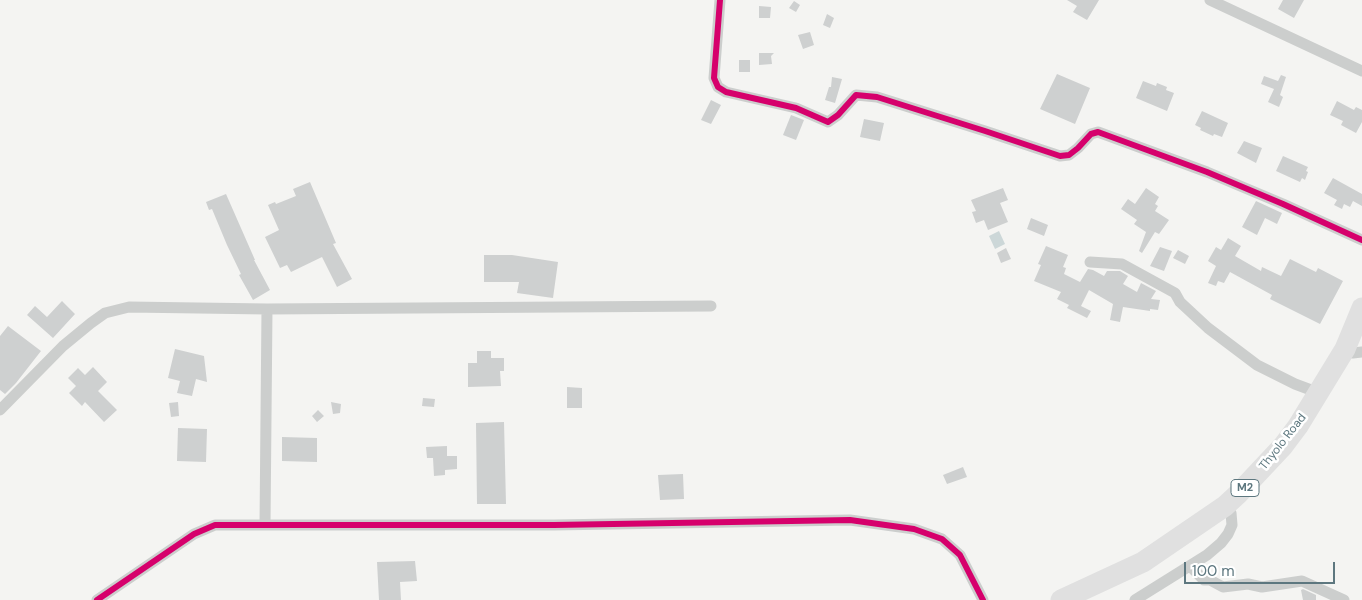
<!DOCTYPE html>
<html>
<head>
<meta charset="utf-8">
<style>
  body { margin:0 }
  #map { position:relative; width:1362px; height:600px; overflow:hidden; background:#f4f4f2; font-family:"DM Sans",sans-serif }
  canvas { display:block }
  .scale { position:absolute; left:1184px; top:562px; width:151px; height:22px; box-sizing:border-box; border:2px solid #5d777f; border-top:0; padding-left:6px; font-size:15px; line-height:18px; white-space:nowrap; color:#5d777f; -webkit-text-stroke:4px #fff; paint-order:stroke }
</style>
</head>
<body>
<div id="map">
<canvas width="1362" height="600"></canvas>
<div class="scale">100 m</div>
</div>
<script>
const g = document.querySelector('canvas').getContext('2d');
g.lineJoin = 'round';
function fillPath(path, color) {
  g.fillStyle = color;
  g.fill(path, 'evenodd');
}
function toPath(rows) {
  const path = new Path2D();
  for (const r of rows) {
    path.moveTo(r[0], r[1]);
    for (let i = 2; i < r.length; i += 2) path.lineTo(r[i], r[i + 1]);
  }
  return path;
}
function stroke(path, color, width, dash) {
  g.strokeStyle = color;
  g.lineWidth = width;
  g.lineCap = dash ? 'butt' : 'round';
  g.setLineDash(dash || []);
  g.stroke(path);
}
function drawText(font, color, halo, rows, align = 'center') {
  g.font = font + ' "DM Sans",sans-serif';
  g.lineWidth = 5;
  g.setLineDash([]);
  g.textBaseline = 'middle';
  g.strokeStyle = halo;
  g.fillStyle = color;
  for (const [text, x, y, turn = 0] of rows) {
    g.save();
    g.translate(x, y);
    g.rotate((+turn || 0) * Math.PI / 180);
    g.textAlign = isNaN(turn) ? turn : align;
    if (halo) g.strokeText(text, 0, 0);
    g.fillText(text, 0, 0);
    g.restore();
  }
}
const water = toPath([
  [999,231,1005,244,995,249,989,236]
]);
const building = toPath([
  [1067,0,1099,0,1087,20,1073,12,1077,6],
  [1283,0,1304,0,1294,18,1278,9],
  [794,1,800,5,796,12,789,8],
  [759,6,771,7,770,18,759,18],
  [827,14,834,18,830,28,823,25],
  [810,32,814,45,803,49,798,35],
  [759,53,774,53,771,56,772,64,759,65],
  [739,60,750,60,750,72,739,72],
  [1057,74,1090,88,1075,124,1040,109],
  [1281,75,1286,77,1280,95,1283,97,1279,107,1268,102,1274,89,1261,84,1264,76,1278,81],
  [832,77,842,79,835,103,825,100,829,87,831,87],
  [1143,81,1156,86,1157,83,1167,87,1166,90,1174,93,1167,111,1136,98],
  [711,100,721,105,711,124,701,120],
  [1337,101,1354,110,1356,107,1362,110,1362,122,1356,133,1341,125,1343,121,1330,115],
  [1202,111,1228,123,1222,137,1214,134,1213,136,1200,130,1201,128,1195,125],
  [791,115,804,120,796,140,783,135],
  [864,119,884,123,880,141,860,137],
  [1244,141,1262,148,1256,163,1237,153],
  [1283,156,1308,167,1306,171,1308,172,1305,180,1302,178,1300,182,1276,171],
  [1333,178,1362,194,1362,206,1353,201,1350,207,1344,204,1342,209,1334,205,1337,200,1324,193],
  [310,182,336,243,333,244,352,279,337,287,322,257,291,272,287,265,280,268,265,237,279,230,268,205,275,202,276,204,296,196,293,189],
  [1003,188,1008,200,1000,203,1008,222,988,230,984,220,976,223,972,212,976,211,971,200],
  [1146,188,1159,197,1155,204,1158,206,1155,211,1169,220,1159,234,1155,232,1142,253,1139,251,1146,232,1134,224,1137,220,1121,209,1128,199,1135,204],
  [226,194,255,260,254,260,270,290,253,300,239,275,241,274,227,245,212,209,209,210,206,202],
  [1256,201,1282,213,1277,224,1265,218,1257,235,1242,227],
  [1031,218,1048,225,1044,236,1027,229],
  [1228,238,1241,246,1235,256,1261,271,1262,267,1281,276,1290,259,1316,272,1318,268,1343,281,1320,324,1270,299,1272,295,1230,272,1224,283,1218,281,1216,286,1208,283,1216,266,1208,261,1216,247,1221,250],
  [1046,246,1068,255,1063,267,1066,268,1064,274,1080,282,1088,269,1093,270,1104,276,1107,271,1120,271,1128,276,1123,284,1137,292,1141,283,1156,291,1151,299,1160,300,1158,310,1150,309,1150,311,1123,307,1120,322,1110,320,1113,304,1089,290,1081,306,1091,311,1087,318,1067,308,1069,305,1057,299,1061,292,1034,281,1041,265,1038,264],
  [1160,247,1172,251,1164,271,1150,266],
  [1006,248,1011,259,1001,263,997,253],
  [1178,250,1189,256,1185,264,1173,258],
  [484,255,512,255,558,262,553,298,517,293,519,282,484,282],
  [62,301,75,314,53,338,27,315,35,306,47,317],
  [8,326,41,351,16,383,5,394,0,390,0,336],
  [175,349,204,356,207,382,196,379,192,396,177,393,180,381,168,378],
  [477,351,491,351,491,358,504,358,504,371,500,371,501,386,468,387,468,363,477,363],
  [93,367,107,382,98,391,117,410,104,422,85,402,82,406,69,393,76,386,68,378,78,368,85,375],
  [567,387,582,388,582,408,567,408],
  [423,398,435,399,434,407,422,406],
  [178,402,179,416,171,417,169,403],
  [331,402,341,404,340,413,333,414],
  [318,410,324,416,317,422,312,416],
  [504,422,506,504,477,504,476,423],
  [178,428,207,429,206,462,177,461],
  [282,437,317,438,317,462,282,461],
  [447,446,447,456,457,456,457,469,445,470,445,475,434,476,433,458,427,458,426,447],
  [963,467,967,477,947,484,943,475],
  [683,474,684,499,660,500,658,475],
  [415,561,417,581,400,582,401,600,379,600,377,562],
  [1303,589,1316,595,1316,600,1303,600,1301,590]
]);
const street = toPath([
  [720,0,714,78,718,87,726,92,796,108,828,122,838,115,856,95,877,97,985,131,1060,156,1069,155,1078,148,1091,134,1098,132,1207,172,1283,204,1362,240],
  [1210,0,1362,71],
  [1090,262,1122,264,1175,293,1180,302,1208,328,1257,365,1295,384,1319,393],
  [1345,349,1353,353,1362,352],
  [0,410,63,346,91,323,105,313,129,307,267,309,711,306],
  [265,525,267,309],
  [1190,566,1204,580,1210,580,1223,587,1248,584,1262,587,1302,581,1344,600],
  [97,600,194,534,215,525,554,525,850,520,914,529,942,539,960,555,983,600],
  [1135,600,1207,555,1221,543,1228,534,1232,525,1231,513,1225,506]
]);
const highway = toPath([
  [1061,600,1143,562,1225,506,1238,494,1283,446,1298,426,1345,349,1362,308]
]);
const cycleway = toPath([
  [720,0,714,78,718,87,726,92,796,108,828,122,838,115,856,95,877,97,985,131,1060,156,1069,155,1078,148,1091,134,1098,132,1207,172,1283,204,1362,240],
  [97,600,194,534,215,525,554,525,850,520,914,529,942,539,960,555,983,600]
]);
const shields = [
  [1245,488,28]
];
const shieldNames = [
  ["M2",1245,488]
];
const streetNames = [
  ["Thyolo Road",1283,442,-52]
];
fillPath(water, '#ccd7d8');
fillPath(building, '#ced0d0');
stroke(street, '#cccecd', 11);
stroke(highway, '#e0e0e0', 21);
stroke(cycleway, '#d6006c', 6);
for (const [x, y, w] of shields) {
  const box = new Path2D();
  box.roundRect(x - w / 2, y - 8.5, w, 17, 4);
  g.fillStyle = '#fff';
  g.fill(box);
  stroke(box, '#5d777f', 1);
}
drawText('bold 11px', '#5d777f', null, shieldNames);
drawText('12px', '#5d777f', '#fff', streetNames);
</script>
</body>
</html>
